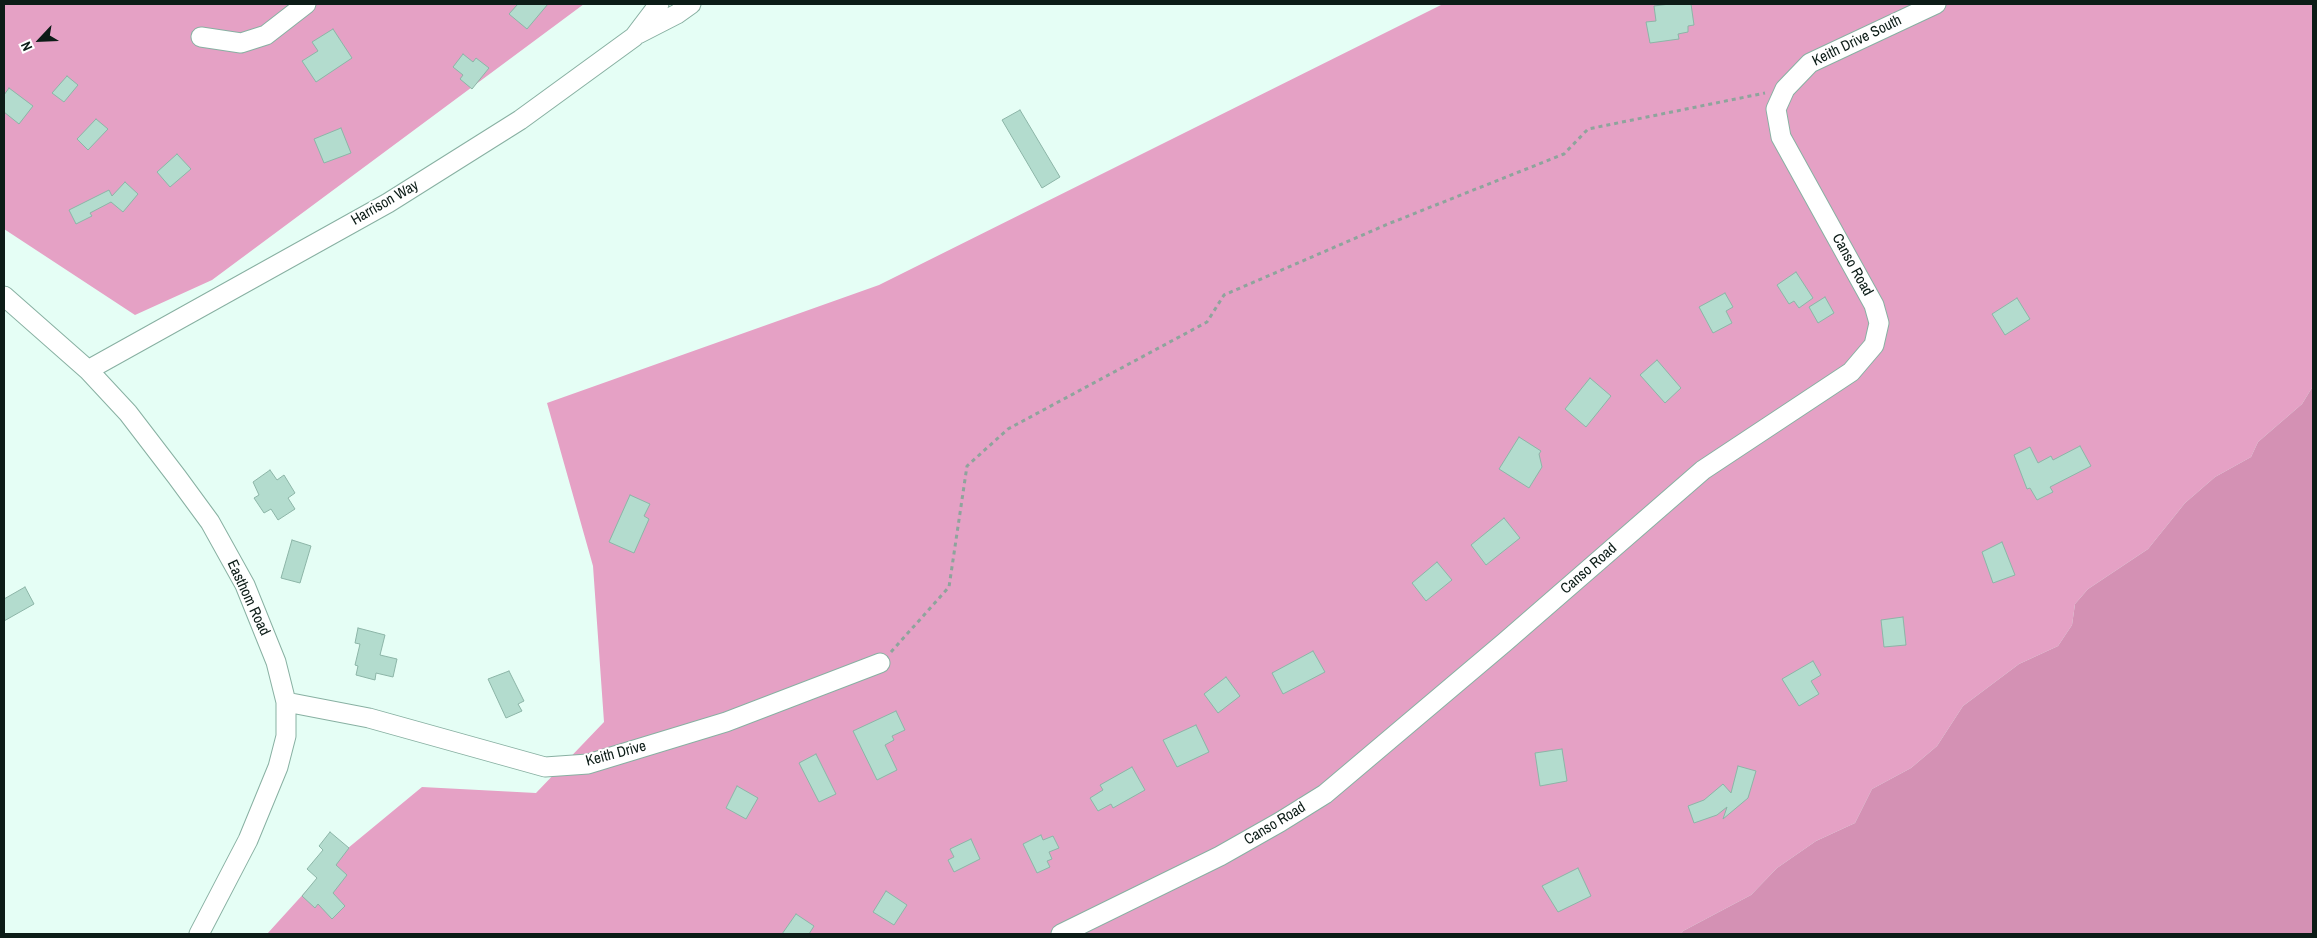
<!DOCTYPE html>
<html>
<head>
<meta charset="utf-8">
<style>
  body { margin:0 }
  #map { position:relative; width:2317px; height:938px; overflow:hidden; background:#e5fef5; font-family:"Archivo Narrow",sans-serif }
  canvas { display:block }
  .frame { position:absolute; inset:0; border:5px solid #0c1c17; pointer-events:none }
  .north { position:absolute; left:15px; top:15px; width:50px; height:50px; -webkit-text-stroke:4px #fff; paint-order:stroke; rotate:245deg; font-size:14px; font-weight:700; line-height:20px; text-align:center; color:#0c1c17 }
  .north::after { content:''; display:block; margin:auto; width:18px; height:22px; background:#0c1c17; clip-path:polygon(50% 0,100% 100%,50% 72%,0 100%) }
</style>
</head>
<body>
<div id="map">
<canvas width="2317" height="938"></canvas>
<div class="frame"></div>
<div class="north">N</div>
</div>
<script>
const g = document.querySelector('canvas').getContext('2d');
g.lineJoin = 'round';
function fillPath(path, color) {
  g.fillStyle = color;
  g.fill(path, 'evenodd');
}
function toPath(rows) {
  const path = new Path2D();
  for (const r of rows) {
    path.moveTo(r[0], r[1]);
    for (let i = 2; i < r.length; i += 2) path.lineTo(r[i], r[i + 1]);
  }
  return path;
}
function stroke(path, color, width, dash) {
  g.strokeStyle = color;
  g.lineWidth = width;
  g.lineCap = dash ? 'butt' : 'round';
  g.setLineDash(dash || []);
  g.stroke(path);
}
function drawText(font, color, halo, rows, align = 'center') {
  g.font = font + ' "Archivo Narrow",sans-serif';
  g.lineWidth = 4;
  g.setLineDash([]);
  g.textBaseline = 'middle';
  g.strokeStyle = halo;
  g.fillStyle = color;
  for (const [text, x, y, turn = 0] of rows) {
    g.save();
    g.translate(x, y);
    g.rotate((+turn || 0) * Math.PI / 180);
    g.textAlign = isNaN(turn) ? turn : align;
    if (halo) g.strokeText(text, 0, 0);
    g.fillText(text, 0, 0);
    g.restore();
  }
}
const forest = toPath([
  [4,4,584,4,212,280,135,315,4,229],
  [1443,4,2313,4,2313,386,2302,404,2258,442,2251,457,2215,477,2185,503,2148,549,2088,589,2075,604,2072,625,2058,646,2019,664,1963,706,1937,746,1911,768,1872,789,1855,823,1816,841,1777,868,1751,895,1683,931,1681,934,267,934,336,858,422,787,536,793,604,722,593,566,547,403,879,285]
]);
const water = toPath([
  [2313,386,2313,934,1681,934,1683,931,1751,895,1777,868,1816,841,1855,823,1872,789,1911,768,1937,746,1963,706,2019,664,2058,646,2072,625,2075,604,2088,589,2148,549,2185,503,2215,477,2251,457,2258,442,2302,404]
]);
const building = toPath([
  [518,4,548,4,527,29,509,14,518,4],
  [1670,4,1691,4,1694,25,1688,26,1688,32,1678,34,1679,39,1650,43,1646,22,1656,21,1654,6,1670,4],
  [333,29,352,58,316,82,302,61,318,51,312,42,333,29],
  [463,54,473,62,476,58,489,68,472,89,460,79,463,75,453,67,463,54],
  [67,76,78,85,64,102,52,93,67,76],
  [9,88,33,106,19,124,4,112,4,95,9,88],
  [1020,110,1060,177,1042,188,1002,120,1020,110],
  [96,119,108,129,88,150,77,139,96,119],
  [341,128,351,153,324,163,314,139,341,128],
  [177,154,191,169,170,187,157,172,177,154],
  [125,182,138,194,123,212,111,202,90,213,92,216,76,224,69,210,109,190,112,196,125,182],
  [1796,272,1813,298,1799,308,1794,301,1789,304,1777,285,1796,272],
  [1725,293,1733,307,1726,311,1732,323,1713,333,1699,307,1725,293],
  [1825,297,1834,313,1818,323,1809,307,1825,297],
  [2017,298,2030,319,2005,335,1992,314,2017,298],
  [1657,360,1681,388,1665,403,1640,375,1657,360],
  [1590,378,1611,396,1586,427,1565,409,1590,378],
  [1519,437,1541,451,1539,454,1542,467,1529,488,1499,469,1519,437],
  [2080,446,2091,466,2050,487,2053,492,2037,500,2030,488,2027,489,2014,455,2030,447,2038,463,2051,456,2053,460,2080,446],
  [270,470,277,480,284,475,295,493,288,498,295,509,278,520,271,509,264,513,254,498,259,495,253,482,270,470],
  [630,495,650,504,644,516,649,519,634,553,609,542,630,495],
  [1504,518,1520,538,1486,565,1471,545,1504,518],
  [292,540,311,546,300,583,281,578,292,540],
  [2002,542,2015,575,1993,583,1982,552,2002,542],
  [1437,562,1452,580,1426,601,1412,583,1437,562],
  [25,587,34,604,4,621,4,599,25,587],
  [1903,617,1906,645,1884,647,1881,620,1903,617],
  [358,628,385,635,380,655,397,659,393,677,376,673,375,680,356,675,358,666,355,665,360,644,355,643,358,628],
  [1313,651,1325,672,1283,694,1272,673,1313,651],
  [1813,661,1821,675,1811,681,1819,694,1799,706,1782,679,1813,661],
  [509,671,524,701,518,704,522,711,506,718,488,679,509,671],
  [1226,677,1240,696,1218,713,1204,694,1226,677],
  [896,711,905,730,892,736,894,740,885,745,897,770,877,780,853,731,896,711],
  [1196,725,1209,752,1177,767,1163,740,1196,725],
  [1562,749,1567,781,1540,786,1535,753,1562,749],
  [816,754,836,794,819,802,799,763,816,754],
  [1738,766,1756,771,1748,798,1723,819,1727,807,1717,815,1694,823,1688,806,1704,800,1723,784,1731,793,1738,766],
  [1132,767,1145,790,1113,808,1111,804,1098,811,1090,798,1103,790,1100,785,1132,767],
  [737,786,758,798,746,819,726,808,737,786],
  [330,832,349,848,336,865,347,875,333,893,345,906,332,919,318,904,315,908,302,896,317,878,307,869,323,850,319,846,330,832],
  [1041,835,1043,840,1053,836,1059,848,1049,852,1052,859,1047,861,1050,867,1037,873,1023,844,1041,835],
  [971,839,980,859,954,872,948,860,954,857,950,849,971,839],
  [1578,868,1591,896,1558,912,1542,886,1578,868],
  [886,891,907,905,894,925,873,912,886,891],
  [796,914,814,926,809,934,782,934,796,914]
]);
const path = toPath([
  [891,652,949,587,967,466,1008,429,1207,322,1224,295,1388,224,1564,154,1588,129,1765,93]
]);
const minor = toPath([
  [638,34,677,14,691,4],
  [201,37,241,43,266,35,306,4],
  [4,296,88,370,128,413,177,477,210,522,245,585,276,662,286,702,286,736,278,767,248,840,199,934],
  [88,370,388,203,520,120,634,37,659,4],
  [286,702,369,718,545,767,588,764,726,722,880,663],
  [1061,934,1220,856,1280,822,1325,794,1505,642,1703,470,1851,372,1874,345,1879,323,1874,305,1781,137,1776,109,1785,89,1810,63,1936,4]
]);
const streetNames = [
  ["Keith Drive South",1857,41,-26],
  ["Harrison Way",385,203,-30],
  ["Canso Road",1852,265,61],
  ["Canso Road",1589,569,-41],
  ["Easthom Road",248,598,65],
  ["Keith Drive",616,754,-15],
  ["Canso Road",1275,824,-31]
];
fillPath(forest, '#e5a1c5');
fillPath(water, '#d491b4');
fillPath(building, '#b3dcce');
stroke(building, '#8cb5a7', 1);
stroke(minor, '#88b0a2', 21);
stroke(path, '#8ea49c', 3, [4, 4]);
stroke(minor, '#fff', 19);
drawText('15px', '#0c1c17', '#fff', streetNames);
</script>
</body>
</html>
